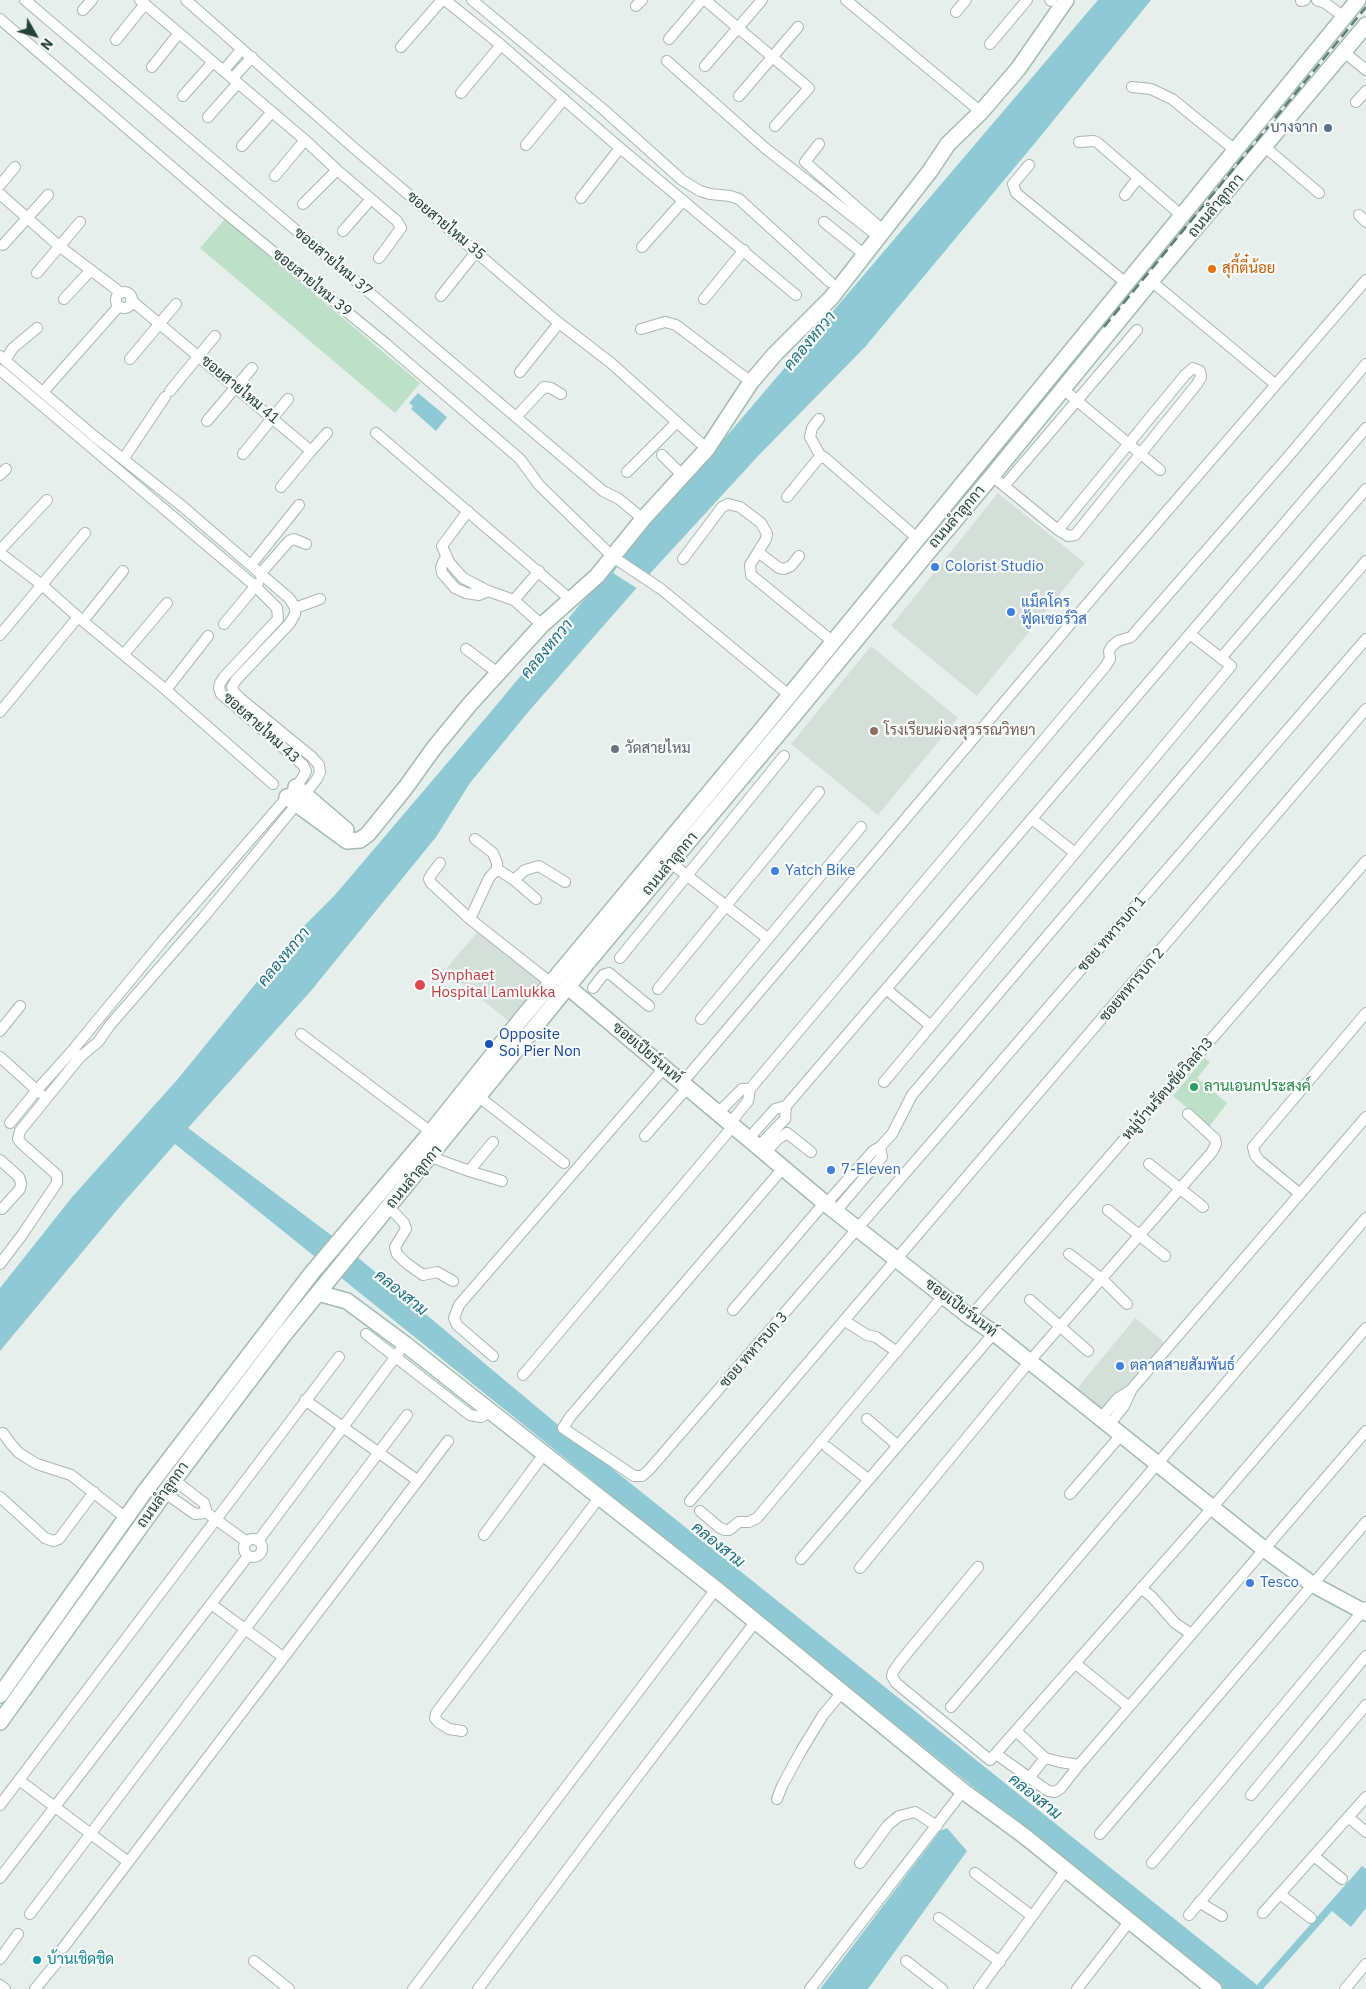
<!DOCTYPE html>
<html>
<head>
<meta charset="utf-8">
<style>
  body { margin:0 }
  #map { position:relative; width:1366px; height:1989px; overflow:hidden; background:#e6efeb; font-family:"IBM Plex Sans",sans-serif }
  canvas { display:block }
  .north { position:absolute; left:10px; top:10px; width:50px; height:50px; -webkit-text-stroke:4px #f7fbf9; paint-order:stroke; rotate:128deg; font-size:14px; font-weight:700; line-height:20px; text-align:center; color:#24423a }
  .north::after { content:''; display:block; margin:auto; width:18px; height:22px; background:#24423a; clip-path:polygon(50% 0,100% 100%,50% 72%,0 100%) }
</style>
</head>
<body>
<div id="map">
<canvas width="1366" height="1989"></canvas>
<div class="north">N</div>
</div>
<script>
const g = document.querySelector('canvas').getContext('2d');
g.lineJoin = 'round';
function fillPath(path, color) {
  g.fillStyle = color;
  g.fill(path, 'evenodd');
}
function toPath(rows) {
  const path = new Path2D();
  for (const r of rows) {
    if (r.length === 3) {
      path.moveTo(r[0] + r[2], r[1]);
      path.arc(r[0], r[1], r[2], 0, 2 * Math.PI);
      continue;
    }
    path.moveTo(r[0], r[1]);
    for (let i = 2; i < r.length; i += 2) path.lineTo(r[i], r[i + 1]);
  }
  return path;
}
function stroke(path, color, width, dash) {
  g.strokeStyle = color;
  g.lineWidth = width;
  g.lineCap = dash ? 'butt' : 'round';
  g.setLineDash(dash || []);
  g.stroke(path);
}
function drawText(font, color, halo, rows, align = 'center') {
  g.font = font + ' "IBM Plex Sans",Sarabun,sans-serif';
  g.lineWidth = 4.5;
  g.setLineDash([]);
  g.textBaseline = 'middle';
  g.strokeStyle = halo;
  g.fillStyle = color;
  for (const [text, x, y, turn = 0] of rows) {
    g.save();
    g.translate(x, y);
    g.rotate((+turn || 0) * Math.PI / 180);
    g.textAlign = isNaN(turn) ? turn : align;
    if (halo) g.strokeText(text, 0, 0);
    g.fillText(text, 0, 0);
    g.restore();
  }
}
const built = toPath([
  [998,493,1085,563,977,696,891,626],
  [871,646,958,718,878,815,791,744],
  [479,930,545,982,511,1023,445,970],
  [1135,1318,1164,1342,1105,1414,1076,1390]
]);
const green = toPath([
  [225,219,420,383,395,413,200,248],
  [1204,1058,1210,1062,1197,1078,1227,1103,1209,1127,1173,1096]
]);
const water = toPath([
  [1098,0,1151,0,1040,137,865,347,759,455,633,592,529,711,470,783,436,837,310,992,188,1128,331,1235,569,1434,1257,1985,1362,1866,1366,1869,1366,1908,1351,1927,1332,1911,1263,1989,1224,1989,175,1144,123,1203,0,1351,0,1288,73,1196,177,1080,297,933,335,895,494,708,596,585,719,445],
  [418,393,447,417,436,431,411,409,413,406,409,403],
  [947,1828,967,1851,868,1989,820,1989,940,1831]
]);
const pier = toPath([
  [619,564,646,581,638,589,613,573]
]);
const street = toPath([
  [25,0,603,491,619,499,643,519],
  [140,0,305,140,337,170,397,221,401,228,379,258],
  [186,0,354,148,559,323,611,363,707,449],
  [445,0,501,45,620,148,796,295],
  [472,0,604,110,682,180,700,191,710,194,730,196,739,199,830,282],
  [705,0,809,88,775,126],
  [846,0,981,112],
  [1050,0,1051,1],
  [1317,0,1325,3,1344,17],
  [1301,1,1305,0],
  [636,6,642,0],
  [83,10,92,0],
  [956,12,966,0],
  [0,19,222,210,385,343,520,459,539,485,613,557,661,589,789,695],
  [669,39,702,0],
  [116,40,145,4],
  [990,44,1027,0],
  [401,47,442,0],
  [1344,52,1366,70],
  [667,61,765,148,879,237],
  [705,66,762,0],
  [152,67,179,33],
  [224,70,242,49],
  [233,78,252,57],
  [1132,87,1151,89,1172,99,1235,150],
  [461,93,501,45],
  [183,96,213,62],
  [739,96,798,27],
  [1356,102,1366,91],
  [208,117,238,83],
  [1079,142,1094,141,1098,143,1181,215],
  [819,144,805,162,884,231],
  [526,145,564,99],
  [242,146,272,112],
  [1265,147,1319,193],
  [1029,165,1013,184,1016,193,1126,283],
  [275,176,305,140],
  [0,185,15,167],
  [0,194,59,246,121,293],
  [1125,195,1138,178],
  [581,198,620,148],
  [303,204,337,170],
  [1359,215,1366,222],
  [824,222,865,255],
  [343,231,371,199],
  [3,245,48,195],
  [642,247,683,201],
  [37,273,80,222],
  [1151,281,1275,384],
  [124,300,8],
  [441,296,476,252],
  [64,299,90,271],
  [704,299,744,250],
  [131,300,311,451,281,487],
  [641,329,665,322,676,325,751,382],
  [0,356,94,436,182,506,290,599,295,608,295,614,290,623,236,680,232,687,234,692,241,699,312,757,319,765,320,772,317,779,305,794,203,918,110,1025,98,1042,80,1057,20,1131,18,1139,21,1143,57,1175,57,1183,22,1235,0,1264],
  [130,359,176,304],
  [5,360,13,348,37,328],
  [0,370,255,586,277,608,278,619,224,677,220,683,219,688,221,694,303,765,306,771,303,777,296,787,165,938,72,1051,80,1057],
  [520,372,559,323],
  [1063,389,1160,470],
  [170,391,215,336],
  [43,392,119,306],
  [516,417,544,387,551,388,561,394],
  [819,419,812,428,810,437,821,457],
  [207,421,252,368],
  [376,433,571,600],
  [311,451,327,433],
  [243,454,288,399],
  [662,455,682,475],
  [124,458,165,397],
  [627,472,677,422],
  [0,475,6,469],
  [992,476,1058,530,1068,536,1075,535,1197,384,1201,377,1200,371,1193,368,1185,375,1058,530],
  [1005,485,1137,330],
  [787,497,818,459,824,457,917,538],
  [468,511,442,546,449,562,463,578,488,591,514,600,542,625],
  [0,550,47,500],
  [758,552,779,568,784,569,791,566,799,556],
  [0,553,42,585,78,617,0,712],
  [446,556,441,567,442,573,455,588,466,593,479,595,488,591],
  [683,559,722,507,728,504,740,507,761,523,767,534,766,539,750,565,751,575,832,641],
  [251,565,299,505],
  [260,574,289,541,294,539,306,544],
  [514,600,539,571],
  [295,608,320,599],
  [78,617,166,690,273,784],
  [83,621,123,571],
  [224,624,258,583],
  [0,635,85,533],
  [466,649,498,673],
  [124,654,167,603],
  [1221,658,1366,489],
  [166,690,208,636],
  [1032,819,1075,853],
  [475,839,493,853,497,863,497,869],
  [440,863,431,875,429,879,431,883,470,919,551,983],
  [671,863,767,938],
  [514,880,536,899],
  [470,919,489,878,497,869,514,880,525,870,539,866,565,882],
  [620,958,784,756],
  [593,988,603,975,609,973,649,1006],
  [658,989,819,792],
  [886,989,931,1026],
  [701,1019,861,827],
  [0,1031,20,1006],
  [301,1034,431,1132],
  [0,1057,40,1093],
  [884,1082,1231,666,1190,634],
  [682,1083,1105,583,1366,280],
  [479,1097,564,1163],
  [786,1106,1366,428],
  [718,1113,742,1089,750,1089],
  [731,1122,748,1101,750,1089,1105,667,1110,659,1109,651,1112,646,1118,641,1131,637,1293,451,1366,364],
  [10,1123,37,1090,72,1051],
  [645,1136,688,1087],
  [749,1138,775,1109,786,1106,785,1119,759,1146],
  [766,1152,778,1139,787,1133,811,1152],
  [431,1157,469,1171,502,1181],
  [0,1160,19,1177,21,1183,20,1189,2,1209],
  [1149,1164,1203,1207],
  [784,1167,570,1417,563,1428,634,1476,642,1476,649,1470,1366,639],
  [469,1171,493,1142],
  [1300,1194,1260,1161,1255,1155,1253,1147,1366,1013],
  [826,1204,873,1151,880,1147,892,1134,912,1095,1366,561],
  [389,1207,404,1223,406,1229,395,1247,397,1254,406,1263,423,1275,437,1272,453,1281],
  [1108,1210,1165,1256],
  [836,1211,882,1157,880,1147],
  [1069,1254,1102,1279,1127,1304],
  [1030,1300,1088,1351],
  [733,1310,825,1202],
  [970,1317,1366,861],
  [845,1321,867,1335,876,1337,897,1352],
  [366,1334,470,1415,481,1417,491,1412],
  [493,1356,457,1325,454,1318,459,1305,664,1068],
  [523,1375,734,1125],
  [305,1400,417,1480],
  [867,1419,897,1445],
  [1100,1419,1118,1398,1131,1390,1366,1117],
  [1109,1425,1124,1406,1131,1391],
  [3,1433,11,1444,19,1453,37,1464,71,1475,126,1518],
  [827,1447,869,1480],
  [174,1480,204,1503,207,1513,247,1542],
  [165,1493,195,1514,207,1513],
  [1070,1494,1121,1435],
  [0,1497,45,1538,53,1541,59,1539,94,1492],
  [690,1501,1366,709],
  [700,1511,720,1528,725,1530,729,1530,739,1522,749,1522,757,1518,944,1295],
  [484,1535,544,1454],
  [253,1548,9],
  [258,1541,405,1344],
  [801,1559,994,1333],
  [978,1567,899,1663,893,1672,892,1676,896,1683,990,1760,1212,1508,1366,1328],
  [860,1568,1029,1362,1212,1152,1216,1144,1215,1139,1188,1114],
  [1141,1588,1152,1597,1175,1623,1191,1634],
  [211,1604,283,1657],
  [1076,1664,1129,1707],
  [951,1707,1366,1218],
  [462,1731,449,1729,438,1722,435,1718,436,1713,599,1498],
  [1016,1731,1045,1758,1060,1762,1079,1765],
  [996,1754,1048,1791,1055,1792,1061,1788,1079,1765,1366,1431],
  [1029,1778,1045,1758],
  [19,1780,127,1861],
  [1251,1795,1366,1656],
  [777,1799,782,1786,801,1751,823,1715,843,1691],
  [0,1805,339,1357],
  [1348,1817,1366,1832],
  [1100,1834,1366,1522],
  [1314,1856,1342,1879],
  [860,1863,888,1825,899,1816,915,1812,937,1826],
  [1152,1863,1366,1607],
  [975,1873,1032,1916],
  [0,1878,248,1556],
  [1280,1894,1311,1918],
  [1199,1902,1222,1916],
  [1263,1913,1366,1797],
  [30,1914,407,1415],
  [1189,1915,1366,1705],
  [939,1918,1000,1962],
  [63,1948,448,1441],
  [0,1959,18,1934],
  [254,1961,289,1989],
  [906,1961,942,1989],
  [0,1985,5,1989],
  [35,1989,58,1961],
  [413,1989,716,1589],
  [478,1989,606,1818,756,1621],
  [810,1989,963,1791],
  [979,1989,1066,1870],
  [1077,1989,1129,1922],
  [1345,1989,1366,1964]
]);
const secondary = toPath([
  [296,787,346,830],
  [287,797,347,841,360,840,368,834,406,787,434,748,470,704,542,625,597,576,643,519,707,449,751,382,775,354,831,298,930,171,948,144,981,112,1018,69,1066,0],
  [568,987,826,1204,970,1317,994,1333,1264,1549,1312,1584,1366,1613],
  [318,1293,347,1301,405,1344,716,1589,963,1791,1023,1835,1214,1989],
  [0,1695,143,1494,311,1274,431,1132,522,1018,758,734,1358,0],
  [0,1722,174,1480,283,1336,587,963,795,714,929,551,992,476,1151,281,1366,25]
]);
const rail = toPath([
  [1104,327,1366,7]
]);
const markers = [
  [1328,128,5,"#5c6f8a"],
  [1212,269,5,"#e8710a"],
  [935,567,5,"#3f7fe0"],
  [1011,612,5,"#3f7fe0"],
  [874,731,5,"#8d6e63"],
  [615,749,5,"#6b7280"],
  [775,871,5,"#3f7fe0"],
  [420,985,6,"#e0444e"],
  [489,1044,5,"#1a4fb4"],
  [1194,1087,5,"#2e9e5b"],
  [831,1170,5,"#3f7fe0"],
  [1120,1366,5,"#3f7fe0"],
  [1250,1583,5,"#3f7fe0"],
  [37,1960,5,"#0f9aa8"]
];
const serviceNames = [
  ["บางจาก",1318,128]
];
const streetNames = [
  ["ถนนลำลูกกา",1216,206,-50],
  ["ซอยสายไหม 35",446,226,40],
  ["ซอยสายไหม 37",333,262,40],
  ["ซอยสายไหม 39",312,283,39],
  ["ซอยสายไหม 41",240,390,40],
  ["ถนนลำลูกกา",957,517,-49],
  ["ซอยสายไหม 43",261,728,42],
  ["ถนนลำลูกกา",670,864,-50],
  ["ซอย ทหารบก 1",1112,934,-49],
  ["ซอยทหารบก 2",1132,985,-50],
  ["ซอยเปียร์นนท์",647,1053,40],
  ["หมู่บ้านรัตนชัยวิลล่า3",1168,1089,-49],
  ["ถนนลำลูกกา",414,1177,-50],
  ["ซอยเปียร์นนท์",961,1308,37],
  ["ซอย ทหารบก 3",754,1350,-49],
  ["ถนนลำลูกกา",163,1495,-54]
];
const foodNames = [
  ["สุกี้ตี๋น้อย",1222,269]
];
const shopNames = [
  ["Colorist Studio",945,567],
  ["แม็คโคร",1021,603],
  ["ฟู้ดเซอร์วิส",1021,620],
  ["Yatch Bike",785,871],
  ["7-Eleven",841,1170],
  ["ตลาดสายสัมพันธ์",1130,1366],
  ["Tesco",1260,1583]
];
const educationNames = [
  ["โรงเรียนผ่องสุวรรณวิทยา",884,731]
];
const worshipNames = [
  ["วัดสายไหม",625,749]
];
const healthNames = [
  ["Synphaet",431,976],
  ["Hospital Lamlukka",431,993]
];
const transitNames = [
  ["Opposite",499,1035],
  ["Soi Pier Non",499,1052]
];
const leisureNames = [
  ["ลานเอนกประสงค์",1204,1087]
];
const cultureNames = [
  ["บ้านเชิดชิด",47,1960]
];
const waterNames = [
  ["คลองหกวา",810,341,-50],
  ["คลองหกวา",547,649,-50],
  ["คลองหกวา",284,957,-50],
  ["คลองสาม",401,1293,39],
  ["คลองสาม",718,1545,39],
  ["คลองสาม",1035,1797,39]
];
fillPath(built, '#d4dfda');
fillPath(green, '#bfe0c8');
fillPath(water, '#8ec9d4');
fillPath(pier, '#e6efeb');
stroke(street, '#a8b8b2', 12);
stroke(secondary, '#a4bbb3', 18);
stroke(street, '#fff', 10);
stroke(secondary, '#fff', 15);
stroke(rail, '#5f7d75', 2.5, [10, 5]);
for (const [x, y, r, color] of markers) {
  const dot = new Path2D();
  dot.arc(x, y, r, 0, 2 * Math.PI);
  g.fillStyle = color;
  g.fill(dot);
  stroke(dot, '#f7fbf9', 2);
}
drawText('15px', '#4e5e75', '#f7fbf9', serviceNames, 'right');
drawText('15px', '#24423a', '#f7fbf9', streetNames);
drawText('15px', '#c56008', '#f7fbf9', foodNames, 'left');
drawText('15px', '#366cbe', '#f7fbf9', shopNames, 'left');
drawText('15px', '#785e54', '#f7fbf9', educationNames, 'left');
drawText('15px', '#5b616d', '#f7fbf9', worshipNames, 'left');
drawText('15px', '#be3a42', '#f7fbf9', healthNames, 'left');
drawText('15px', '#164399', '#f7fbf9', transitNames, 'left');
drawText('15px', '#27864d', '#f7fbf9', leisureNames, 'left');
drawText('15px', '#0d838f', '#f7fbf9', cultureNames, 'left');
drawText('italic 16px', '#1c6f80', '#f7fbf9', waterNames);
</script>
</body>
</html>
